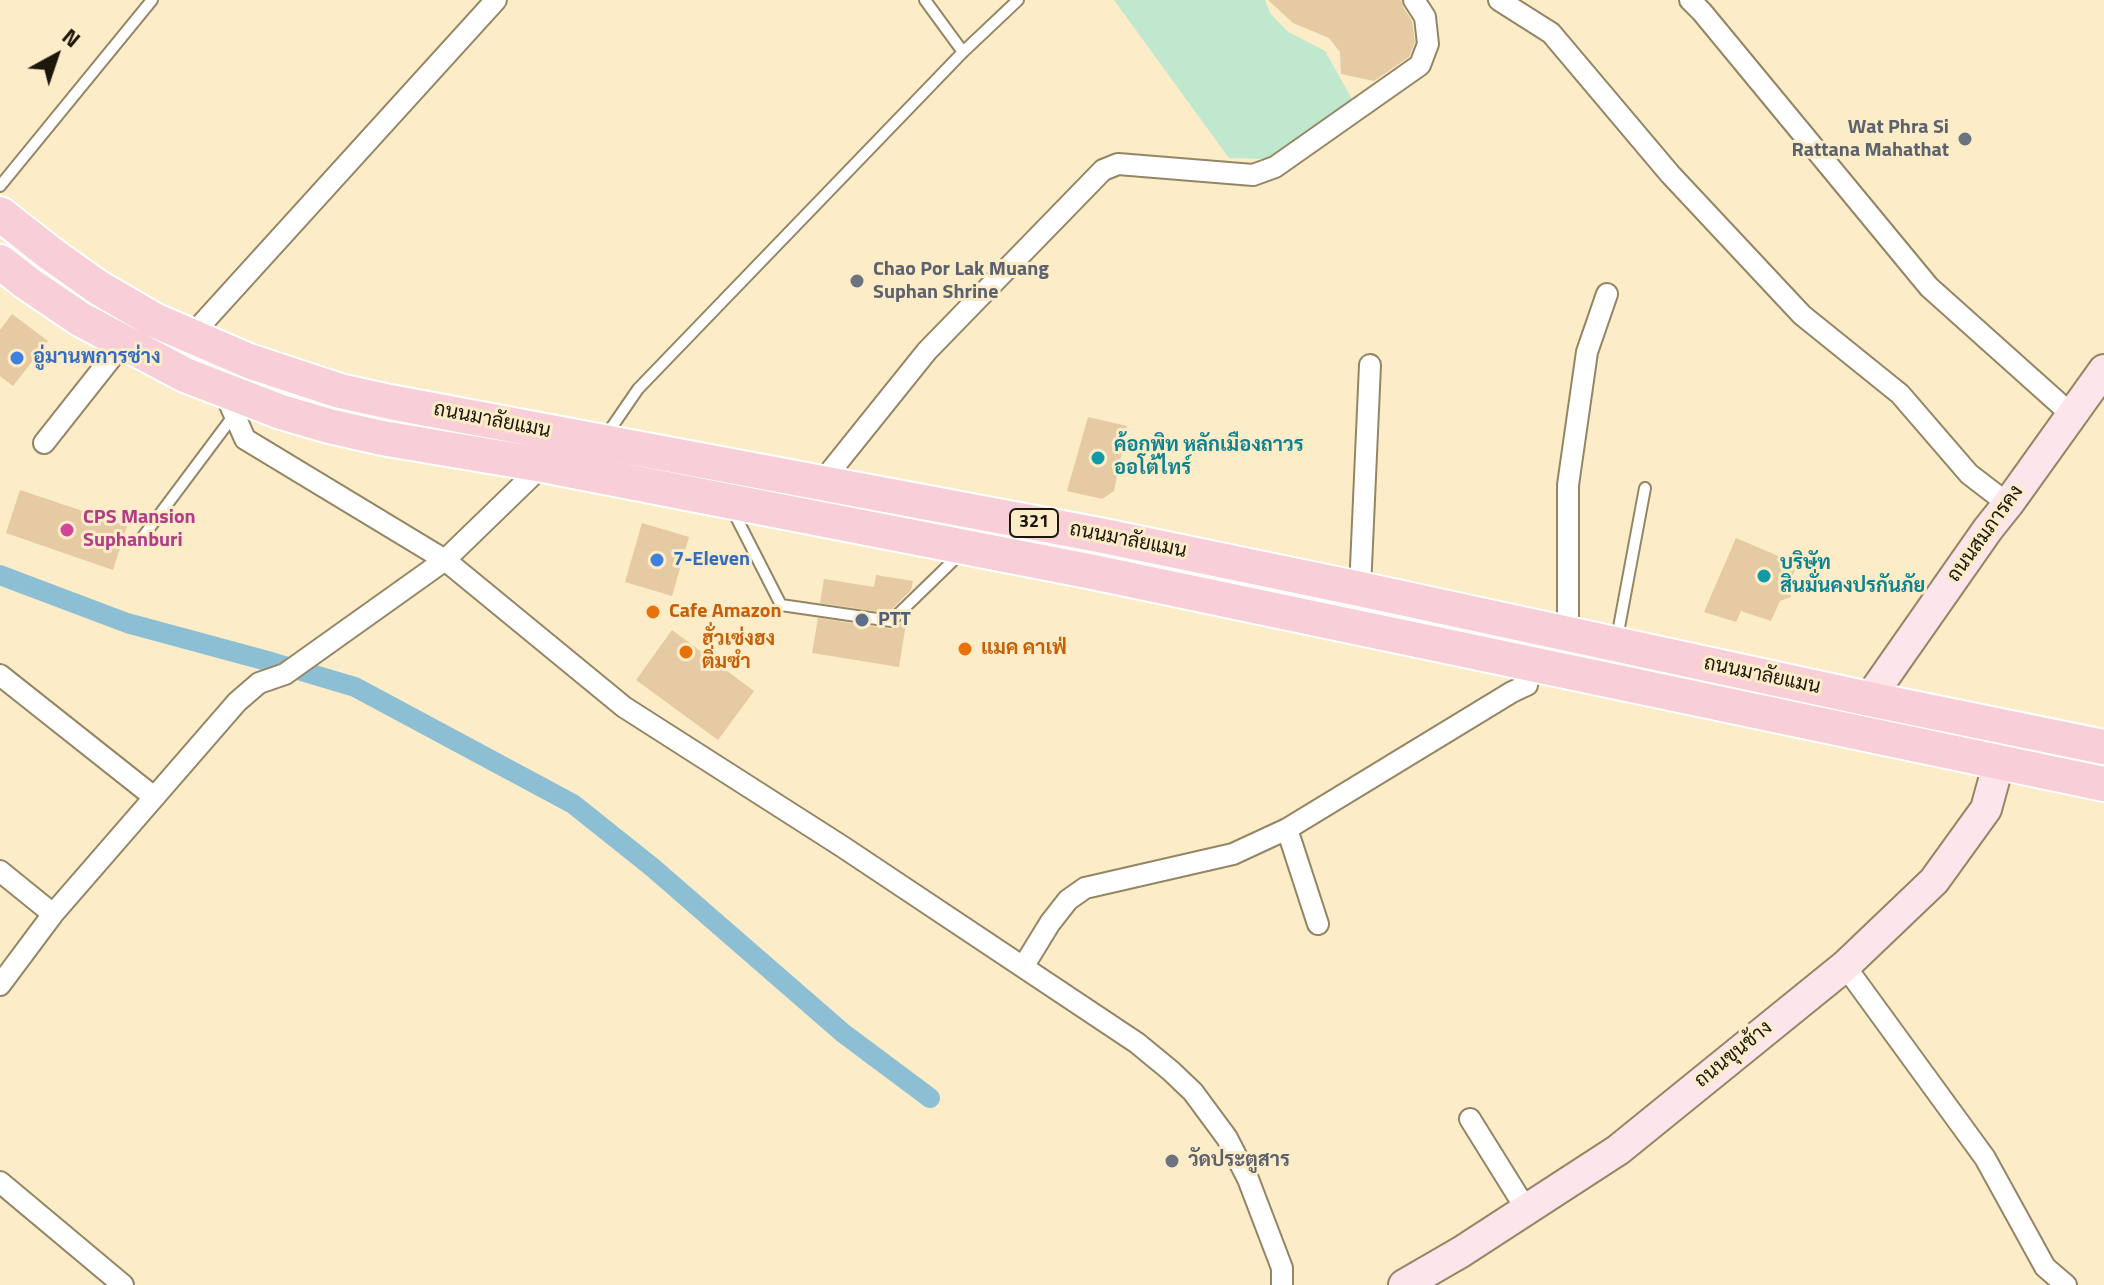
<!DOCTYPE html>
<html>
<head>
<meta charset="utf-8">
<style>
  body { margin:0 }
  #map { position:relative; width:2104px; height:1285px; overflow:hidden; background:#fcecc8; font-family:"Titillium Web",sans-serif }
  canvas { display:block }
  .north { position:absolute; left:16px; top:16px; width:80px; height:80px; -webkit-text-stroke:6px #fcecc8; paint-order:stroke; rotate:40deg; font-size:22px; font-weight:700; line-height:32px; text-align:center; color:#1c170a }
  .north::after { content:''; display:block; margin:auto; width:28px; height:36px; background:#1c170a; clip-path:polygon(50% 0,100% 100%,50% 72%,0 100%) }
</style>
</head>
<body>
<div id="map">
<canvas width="2104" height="1285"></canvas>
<div class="north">N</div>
</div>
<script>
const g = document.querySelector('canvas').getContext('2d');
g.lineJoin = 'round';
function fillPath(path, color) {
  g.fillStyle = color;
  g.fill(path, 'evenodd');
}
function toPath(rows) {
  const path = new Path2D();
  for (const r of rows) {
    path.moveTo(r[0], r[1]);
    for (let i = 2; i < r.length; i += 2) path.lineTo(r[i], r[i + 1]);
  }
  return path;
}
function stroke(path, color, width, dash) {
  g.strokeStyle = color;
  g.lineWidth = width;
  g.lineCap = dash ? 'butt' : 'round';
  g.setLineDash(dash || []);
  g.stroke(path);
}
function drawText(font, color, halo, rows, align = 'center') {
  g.font = font + ' "Titillium Web",Sarabun,sans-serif';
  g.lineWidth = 6;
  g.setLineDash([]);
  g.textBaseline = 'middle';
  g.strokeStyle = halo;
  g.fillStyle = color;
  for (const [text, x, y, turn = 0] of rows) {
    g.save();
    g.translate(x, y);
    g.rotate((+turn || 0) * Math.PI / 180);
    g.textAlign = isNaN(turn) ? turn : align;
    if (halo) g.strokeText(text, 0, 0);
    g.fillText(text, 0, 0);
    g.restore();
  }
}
const green = toPath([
  [1114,0,1265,0,1270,13,1287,31,1325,51,1353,101,1266,159,1229,158]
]);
const canal = toPath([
  [0,575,127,623,271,662,355,687,573,804,652,867,843,1033,930,1098]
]);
const building = toPath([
  [1268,0,1401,0,1403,7,1412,21,1415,42,1409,57,1374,81,1341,74,1340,52,1329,38,1293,23],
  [12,314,48,341,13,386,0,376,0,330],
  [1088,417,1127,426,1114,491,1102,499,1067,491],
  [20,490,127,526,113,570,6,533],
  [642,523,689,537,672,596,625,582],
  [1736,538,1797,564,1791,581,1791,597,1780,601,1771,621,1741,611,1736,622,1704,612],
  [876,575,913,581,911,590,888,613,820,603,824,579,874,587],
  [907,617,899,667,812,653,818,618,891,629,896,627],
  [672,630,754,691,718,740,636,680]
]);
const service = toPath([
  [925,0,963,52],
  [0,186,152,0],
  [605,437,638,389,963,52,1018,0],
  [733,511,781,605,891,621,959,555],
  [139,542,234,415],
  [1617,638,1645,488]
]);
const minor = toPath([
  [1499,0,1551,33,1670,174,1802,315,1900,394,1969,474,2008,504],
  [1690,0,1702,12,1929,287,2072,415],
  [190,337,496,0],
  [224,391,245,439,445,560,624,707,843,847,1137,1043,1171,1071,1193,1092,1227,1138,1248,1179,1282,1268,1282,1285],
  [44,443,123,343],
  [821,483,927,351,1103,170,1118,164,1253,175,1275,167,1420,65,1428,44,1425,17,1414,0],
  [1360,589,1370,365],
  [1568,634,1568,485,1587,352,1607,294],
  [0,675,154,797],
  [1287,829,1318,924],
  [0,871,53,914],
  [1845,966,1985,1158,2045,1267,2066,1285],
  [1023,967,1050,923,1068,900,1085,888,1233,854,1287,829,1512,692,1527,685,1530,664],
  [0,985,53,914,237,702,259,683,285,674,445,560,543,465],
  [1470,1119,1526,1209],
  [0,1182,123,1285]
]);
const secondary = toPath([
  [1869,699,1988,529,2008,504,2104,370],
  [1404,1285,1461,1252,1618,1150,1845,966,1934,881,1986,809,1999,762]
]);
const primary = toPath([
  [0,214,51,254,99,288,154,320,249,361,340,391,390,402,1099,535,1360,589,1869,699,2104,747],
  [0,262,27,283,80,319,185,375,281,412,329,426,382,438,543,465,1093,572,2104,784]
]);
const markers = [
  [1965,139,8,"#6b7280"],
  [857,281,8,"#6b7280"],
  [17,358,8,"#3f7fe0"],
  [1098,458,8,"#0f9aa8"],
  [67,530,8,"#d1479c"],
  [657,560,8,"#3f7fe0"],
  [1764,576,8,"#0f9aa8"],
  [653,612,8,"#e8710a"],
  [862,620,8,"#5c6f8a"],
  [965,649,8,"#e8710a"],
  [686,652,8,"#e8710a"],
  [1172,1161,8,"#6b7280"]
];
const shields = [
  [1034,523,48]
];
const shieldNames = [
  ["321",1034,523]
];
const worshipNames = [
  ["Wat Phra Si",1949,128,"right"],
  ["Rattana Mahathat",1949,151,"right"],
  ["Chao Por Lak Muang",873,270],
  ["Suphan Shrine",873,293],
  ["วัดประตูสาร",1188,1161]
];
const shopNames = [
  ["อู่มานพการช่าง",33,358],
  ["7-Eleven",673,560]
];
const streetNames = [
  ["ถนนมาลัยแมน",492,421,11],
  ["ถนนสมภารคง",1986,534,-54],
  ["ถนนมาลัยแมน",1128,541,11],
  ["ถนนมาลัยแมน",1762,676,12],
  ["ถนนขุนช้าง",1734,1055,-39]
];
const cultureNames = [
  ["ค้อกพิท หลักเมืองถาวร",1114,446],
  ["ออโต้ไทร์",1114,469],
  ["บริษัท",1780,564],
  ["สินมั่นคงปรกันภัย",1780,587]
];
const hotelNames = [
  ["CPS Mansion",83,518],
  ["Suphanburi",83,541]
];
const foodNames = [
  ["Cafe Amazon",669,612],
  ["ฮั่วเซ่งฮง",702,640],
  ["ติ่มซำ",702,663],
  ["แมค คาเฟ่",981,649]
];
const serviceNames = [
  ["PTT",878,620]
];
fillPath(green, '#bfe8ce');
stroke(canal, '#8dbfd4', 20);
fillPath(building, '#e5caa3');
stroke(service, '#948665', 14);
stroke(minor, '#948665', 24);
stroke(secondary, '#948665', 34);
stroke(primary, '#fff', 38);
stroke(service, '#fff', 10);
stroke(minor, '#fff', 20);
stroke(secondary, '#fce6eb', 30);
stroke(primary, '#f8ced7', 34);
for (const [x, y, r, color] of markers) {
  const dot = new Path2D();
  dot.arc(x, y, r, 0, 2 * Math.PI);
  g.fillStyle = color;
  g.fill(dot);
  stroke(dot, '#fcecc8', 3);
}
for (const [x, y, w] of shields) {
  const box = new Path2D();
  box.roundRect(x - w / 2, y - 14, w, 28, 6);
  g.fillStyle = '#fcecc8';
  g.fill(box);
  stroke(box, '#1c170a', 2);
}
drawText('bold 18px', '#1c170a', null, shieldNames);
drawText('bold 20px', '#5b616d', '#fcecc8', worshipNames, 'left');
drawText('bold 20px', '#366cbe', '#fcecc8', shopNames, 'left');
drawText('20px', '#1c170a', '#fcecc8', streetNames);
drawText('bold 20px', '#0d838f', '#fcecc8', cultureNames, 'left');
drawText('bold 20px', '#b23c85', '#fcecc8', hotelNames, 'left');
drawText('bold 20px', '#c56008', '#fcecc8', foodNames, 'left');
drawText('bold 20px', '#4e5e75', '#fcecc8', serviceNames, 'left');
</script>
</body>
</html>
